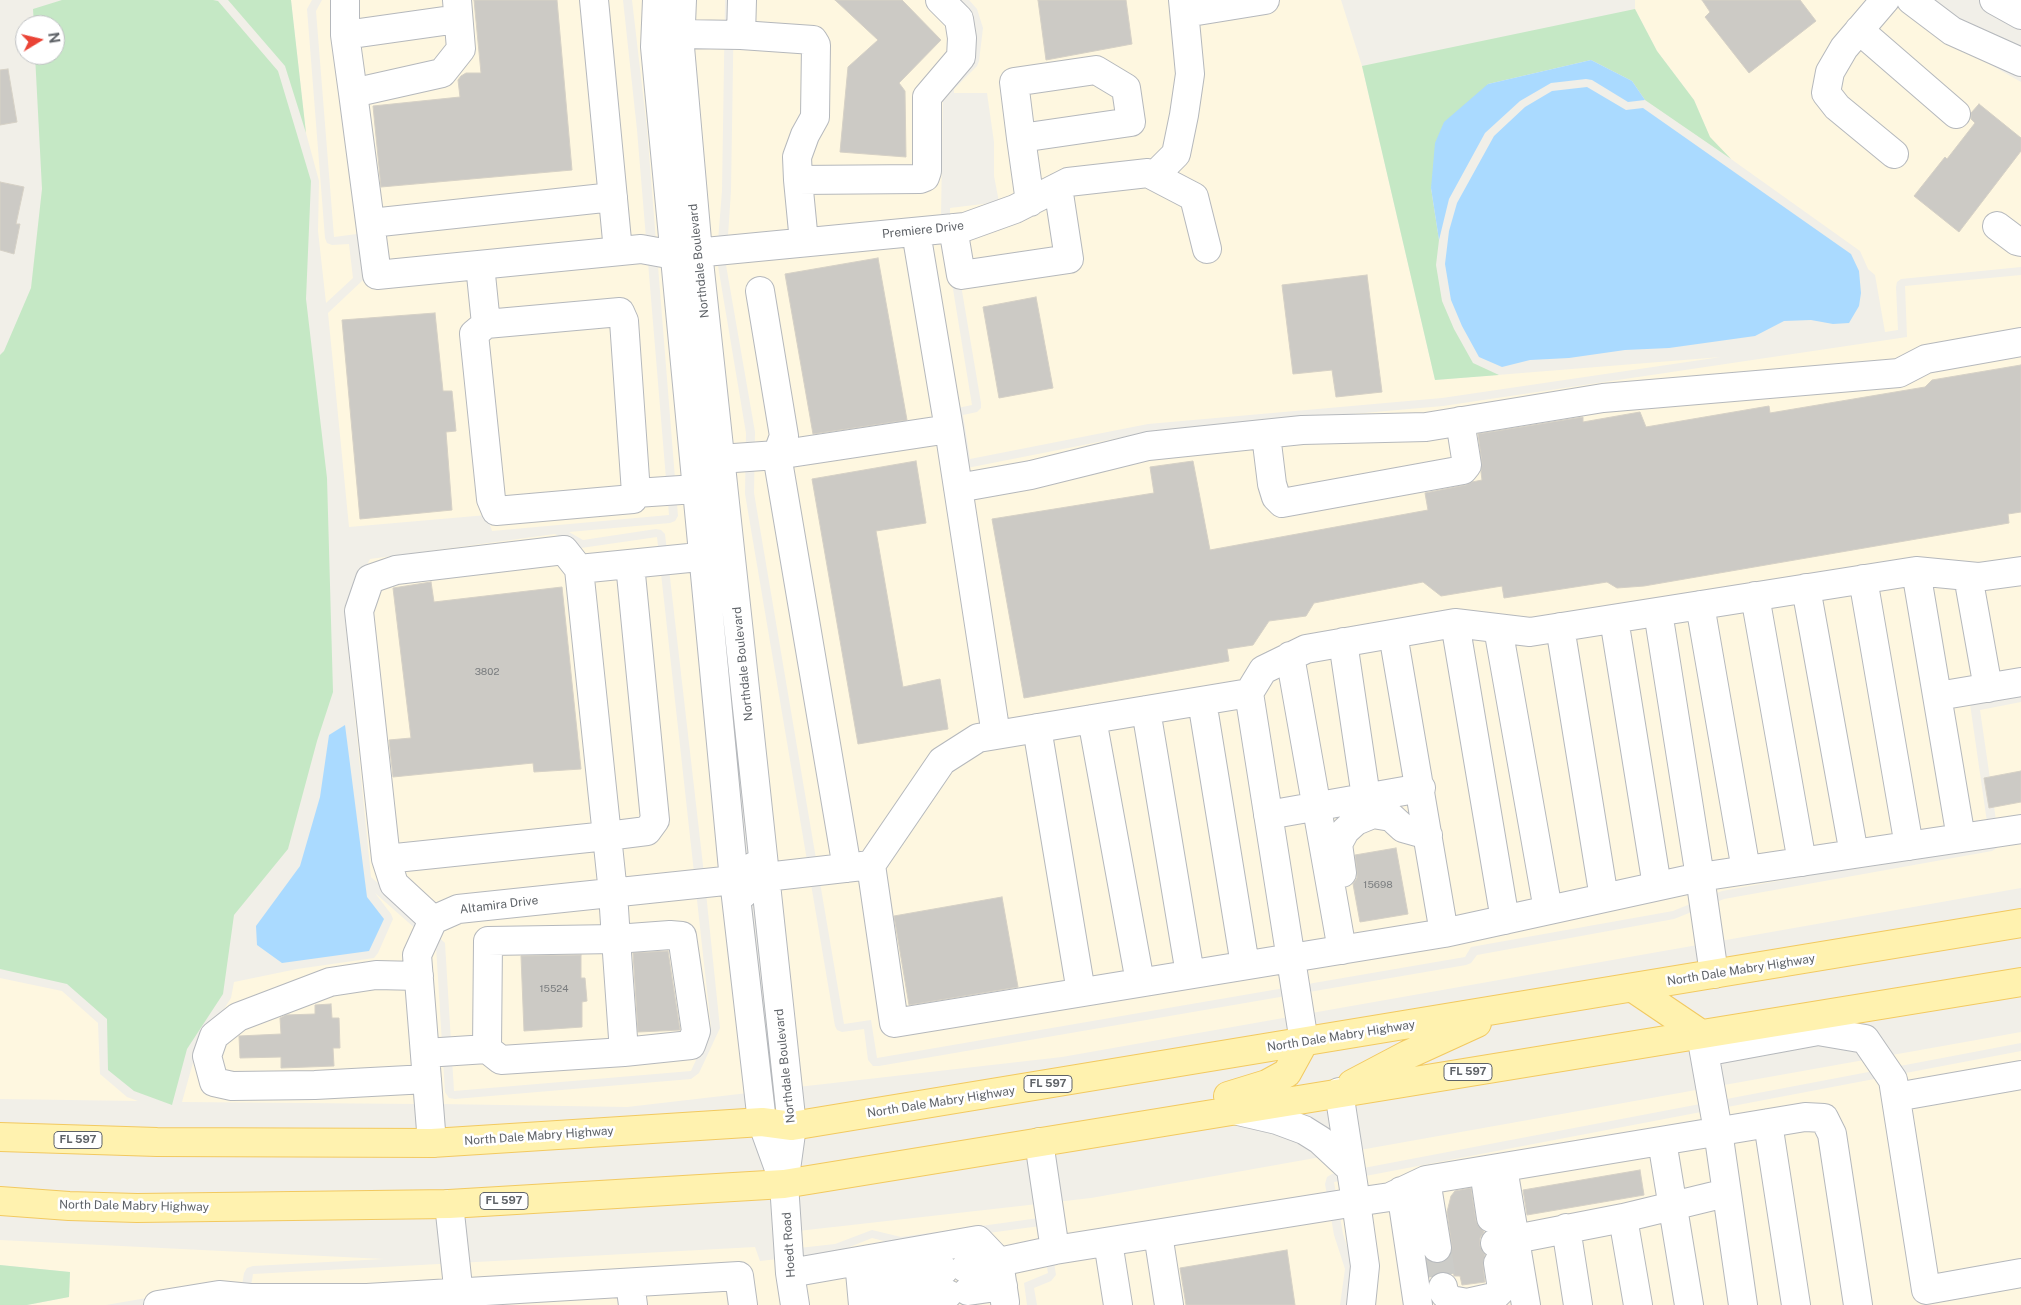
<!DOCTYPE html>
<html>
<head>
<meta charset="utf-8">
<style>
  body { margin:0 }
  #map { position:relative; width:2021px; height:1305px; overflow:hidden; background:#f1efe8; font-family:"Public Sans",sans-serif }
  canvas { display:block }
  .north { position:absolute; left:15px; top:15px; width:50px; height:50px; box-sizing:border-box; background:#fff; border:1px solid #bfc1c3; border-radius:50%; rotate:81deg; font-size:14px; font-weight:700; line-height:20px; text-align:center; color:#5f6368 }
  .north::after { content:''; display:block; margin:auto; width:18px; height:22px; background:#ea4335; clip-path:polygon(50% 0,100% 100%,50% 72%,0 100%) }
</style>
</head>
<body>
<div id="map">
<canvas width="2021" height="1305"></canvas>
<div class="north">N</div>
</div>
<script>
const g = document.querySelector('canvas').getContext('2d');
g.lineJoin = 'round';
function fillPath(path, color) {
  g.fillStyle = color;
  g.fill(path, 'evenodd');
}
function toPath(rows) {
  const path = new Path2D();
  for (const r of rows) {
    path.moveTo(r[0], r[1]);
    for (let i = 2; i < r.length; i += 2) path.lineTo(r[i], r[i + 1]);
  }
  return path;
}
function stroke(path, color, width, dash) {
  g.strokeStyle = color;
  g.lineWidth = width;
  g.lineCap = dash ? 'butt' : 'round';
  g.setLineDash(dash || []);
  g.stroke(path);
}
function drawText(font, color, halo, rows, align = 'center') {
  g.font = font + ' "Public Sans",sans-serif';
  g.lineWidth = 5;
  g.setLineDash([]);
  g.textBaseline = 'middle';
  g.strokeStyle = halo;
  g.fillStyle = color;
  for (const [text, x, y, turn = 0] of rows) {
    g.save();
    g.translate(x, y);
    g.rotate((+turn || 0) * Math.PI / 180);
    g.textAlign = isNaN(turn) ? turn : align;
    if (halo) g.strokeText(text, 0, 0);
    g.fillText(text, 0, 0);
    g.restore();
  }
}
const commercial = toPath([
  [291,0,312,0,307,9,325,238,327,243,332,245,349,244,353,278,326,303,318,231,319,181,306,133],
  [322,0,623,0,637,130,669,515,492,531,487,515,349,527,328,313,363,280,357,234,334,237,316,11],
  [632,0,647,0,722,872,704,874,665,534,661,530,656,529,583,540,569,532,670,523,675,521,678,516,647,129],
  [693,0,725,0,722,191,718,241,708,242,691,46],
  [734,0,956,0,943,94,941,216,972,405,953,409,962,469,1149,432,1443,406,1907,337,1905,286,2021,275,2021,694,1970,704,1990,843,1722,891,1673,911,1471,947,1465,957,877,1058,871,1020,844,1024,754,493,755,432,726,265,731,191],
  [969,0,1341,0,1362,66,1435,380,1721,357,1442,398,1148,424,970,459,963,415,977,412,981,408,981,403,953,238,1071,191,1146,182,1185,204,1198,260,1219,256,1205,195,1154,165,963,218,950,215,950,208,999,202,994,176,994,142,987,93,954,93,954,89,977,66,979,61,983,28,977,9],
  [1635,0,1893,0,1945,39,2021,82,2021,267,1901,279,1897,282,1896,287,1898,330,1885,332,1875,275,1868,269,1860,251,1731,159,1710,137,1694,100,1657,51,1635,9],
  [717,260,746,433,745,494,835,1026,837,1030,842,1032,864,1029,868,1060,873,1066,879,1066,1466,965,1471,963,1477,955,1674,919,1724,899,1992,851,1997,848,1999,841,1980,710,2021,702,2021,888,1062,1057,798,1087,709,261],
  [555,534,581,548,657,537,711,1027,691,1071,454,1091,445,943,371,877,344,608,370,559],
  [724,891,748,1093,627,1107,440,1104,428,956,433,944,436,946,445,1092,449,1098,455,1099,691,1079,699,1073,720,1028,706,893],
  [375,893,417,930,418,1104,182,1102,196,1052,231,998,234,982,297,969,374,958,378,953,393,919,391,914],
  [0,978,62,991,98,1023,100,1074,127,1097,138,1101,0,1099],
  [2021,1032,2021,1043,1332,1174,1327,1177,1325,1184,1334,1235,1345,1269,1340,1305,1037,1305,1034,1288,1051,1281,1056,1275,1048,1223,1039,1218,901,1237,872,1230,835,1244,799,1248,798,1231,1091,1198],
  [2021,1051,2021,1305,1349,1305,1354,1268,1343,1234,1334,1182],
  [1040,1226,1048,1273,1024,1283,1027,1305,248,1305,253,1274,755,1247,760,1261,837,1252,872,1238,900,1245],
  [0,1240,384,1259,253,1266,247,1268,244,1273,239,1305,228,1284,106,1305,27,1305,69,1297,70,1272,0,1265]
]);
const green = toPath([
  [62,0,213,0,218,1,278,71,311,181,306,299,327,478,333,692,317,741,288,849,234,915,223,994,187,1049,172,1105,134,1091,108,1070,107,1019,67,984,0,969,0,355,4,351,31,288,42,189,35,55,55,55,55,25,34,25,33,9],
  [228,0,291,0,306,133,285,66],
  [1635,9,1657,51,1694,100,1710,137,1731,159,1645,100,1632,81,1591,60,1488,84,1431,188,1439,240,1436,265,1442,301,1454,329,1473,363,1499,375,1435,380,1362,66],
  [0,1265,70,1272,69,1297,27,1305,0,1305]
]);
const water = toPath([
  [1591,60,1632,81,1645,100,1628,102,1592,80,1586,79,1551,83,1520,101,1485,133,1449,199,1439,240,1431,188,1435,143,1444,122,1488,84],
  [1587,87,1626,110,1643,108,1851,254,1859,271,1861,293,1859,306,1849,323,1833,324,1811,320,1784,321,1755,336,1669,348,1625,350,1569,358,1530,360,1502,367,1479,357,1462,326,1451,300,1445,264,1449,231,1457,203,1494,136,1525,107,1552,91],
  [345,725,367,897,384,919,369,951,282,963,257,945,256,926,300,866,320,797,329,735]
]);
const building = toPath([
  [474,0,557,0,572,170,381,187,373,106,460,97,458,80,461,76,466,73,481,73,474,0],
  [835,0,902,0,941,40,899,83,905,91,906,157,840,152,848,67,878,40,835,0],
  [1038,0,1126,0,1132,44,1046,60,1038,0],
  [1702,0,1800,0,1816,21,1749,73,1705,17,1710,12,1702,0],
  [8,69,17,122,0,125,0,70,8,69],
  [1979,104,2021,138,2021,151,1959,232,1914,196,1945,157,1947,159,1975,123,1971,119,1971,113,1979,104],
  [0,182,24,187,16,224,20,224,14,254,0,250,0,182],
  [878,258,907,420,813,434,785,274,878,258],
  [1367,275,1382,392,1336,397,1332,370,1293,374,1282,285,1367,275],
  [1036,297,1053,388,999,398,983,307,1036,297],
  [435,313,443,391,452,391,456,431,446,432,452,510,360,519,342,320,435,313],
  [2021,365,2021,512,2008,514,2009,523,1644,586,1617,588,1607,582,1504,598,1502,586,1441,596,1423,582,1314,603,1306,616,1269,621,1253,645,1227,649,1229,661,1024,698,992,519,1154,493,1150,467,1193,461,1210,550,1428,510,1425,493,1466,485,1472,482,1482,480,1481,472,1482,463,1478,434,1583,417,1583,422,1640,412,1646,427,1769,406,1770,413,1925,387,1932,380,2021,365],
  [916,461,926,523,876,531,903,687,940,679,948,729,858,744,812,479,916,461],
  [431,582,434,602,562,587,581,769,534,772,533,763,393,777,389,740,411,738,393,588,431,582],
  [2021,771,2021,802,1989,808,1984,778,2021,771],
  [1396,848,1408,914,1360,922,1353,884,1357,878,1357,871,1355,855,1396,848],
  [1002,897,1018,987,909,1005,894,916,1002,897],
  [668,951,680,1030,638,1032,633,953,668,951],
  [581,955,581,978,585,978,587,1001,582,1002,582,1027,524,1031,521,956,581,955],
  [331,1004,332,1018,339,1018,340,1048,333,1048,334,1066,281,1068,281,1057,240,1058,239,1036,281,1034,280,1018,286,1015,315,1014,315,1005,331,1004],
  [1640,1170,1644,1195,1527,1215,1523,1190,1640,1170],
  [1471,1188,1476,1221,1479,1227,1484,1232,1480,1238,1480,1246,1485,1255,1483,1265,1485,1282,1462,1285,1460,1276,1454,1276,1451,1255,1452,1246,1447,1212,1451,1196,1455,1191,1471,1188],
  [1287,1250,1295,1305,1186,1305,1180,1268,1287,1250]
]);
const minorTunnel = toPath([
  [1437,1248,1443,1287]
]);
const minor = toPath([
  [345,0,345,35],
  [457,0,461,49,442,73,353,93,377,275,641,249,674,255,965,227,1015,209,1068,182,1148,173,1194,197,1207,249],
  [594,0,618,251],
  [657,0,655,47,734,880,762,1122,783,1180],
  [682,0,680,47,698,252,792,1126,784,1184,790,1273,795,1305],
  [1885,0,1844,48,1830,72,1826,93,1837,107,1894,154],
  [1911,0,1952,31,2021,62],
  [1994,0,2021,15],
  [1185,13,1265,0],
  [1859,30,1956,114],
  [680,34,741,35,813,40,816,45,815,117,805,135,797,157,798,180,920,179,925,177,927,171,927,97,961,57,962,38,959,19,940,0],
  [741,35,742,0],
  [353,93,345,35,458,19],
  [1021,138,1131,122,1126,88,1096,70,1014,82,1021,138,1030,202],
  [1154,176,1176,154,1184,115,1190,74,1183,0],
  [798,180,804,242],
  [371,223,613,197],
  [1997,226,2017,241,2021,242],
  [953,228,961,275,1069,259,1058,187],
  [480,265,486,324,620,312,624,321,636,493,633,499,496,511,491,499,474,334,486,324],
  [760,291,784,436,777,455,949,429,916,232],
  [949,429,996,735],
  [1266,435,1272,484,1276,497,1282,503,1463,470,1467,465,1460,421],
  [720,459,777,455,847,868],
  [958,488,1031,475,1148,446,1302,430,1426,427,1603,398,1899,373,1926,359,2021,342],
  [636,493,696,489],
  [579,569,607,836,647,831,655,820,630,564],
  [1916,571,1961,838],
  [1968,576,1988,688],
  [1863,579,1909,846],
  [1806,588,1854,854],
  [1755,596,1802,862],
  [1700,605,1746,870],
  [1614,619,1657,886],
  [1455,623,1505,920],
  [1560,627,1604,898],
  [1498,628,1548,910],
  [1393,634,1444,933],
  [1343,642,1366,797],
  [1290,656,1342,950],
  [1249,693,1263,670,1306,649,1455,623,1530,632,1916,571,1978,577,2021,571],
  [1938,696,2021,682],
  [1202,701,1245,965],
  [1146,710,1190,974],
  [1092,719,1140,982],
  [1037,728,1081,992],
  [1268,815,1421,788],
  [386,859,359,611,370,579,396,570,564,550,579,569,719,555],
  [871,865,894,1023,1444,933,1700,877,1658,612],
  [754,866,757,873,766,877,871,865,942,761,978,738,1249,693,1304,1042],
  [1342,873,1338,844,1345,831,1356,821,1373,814,1391,817,1403,828,1428,835],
  [1714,974,1700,877,2021,829],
  [419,976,376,975,330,982,238,1017,214,1036,207,1056,214,1082,232,1086,315,1085,427,1079],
  [1701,1035,1718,1131,1743,1305],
  [487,1049,501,1060,624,1052],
  [1704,1052,1818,1031,1865,1039,1893,1080,1926,1290,2021,1273],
  [425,1053,487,1049,488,941,616,939,670,935,682,936,696,1031,691,1045,624,1052,616,939,613,893,607,836,386,859,394,884,433,920],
  [1339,1092,1356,1202,1390,1197,1426,1180,1805,1117,1824,1118,1832,1134,1858,1305],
  [1896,1097,2021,1075],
  [1234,1110,1277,1120,1304,1130,1320,1140,1350,1168],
  [1768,1123,1796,1305],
  [1662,1141,1689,1305],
  [432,1143,417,955,433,920,458,909,734,880,743,894],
  [1503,1168,1526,1305],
  [1484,1171,1491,1218],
  [1426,1180,1437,1248],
  [1401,1191,1418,1305],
  [449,1204,460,1305],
  [1623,1218,1638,1305],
  [1566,1228,1578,1305],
  [1158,1234,1169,1305],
  [1108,1242,1118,1305],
  [1495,1243,1623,1218,1726,1193],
  [1055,1250,1356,1202,1365,1266,1361,1305],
  [906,1253,915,1305],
  [881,1257,888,1301],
  [859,1261,863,1305],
  [965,1268,999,1262,1005,1302],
  [790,1273,978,1240,999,1262,1055,1250,1039,1142],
  [910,1276,944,1270],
  [630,1283,633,1305],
  [1443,1287,1444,1293,1451,1300,1467,1303,1494,1297,1502,1289,1498,1263],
  [968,1291,1003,1286],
  [914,1299,948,1294],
  [158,1305,219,1295,250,1298,367,1298,739,1276,743,1305]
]);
const major = toPath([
  [1633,988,1701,1034],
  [1352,1084,1407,1055,1477,1023],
  [1228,1096,1267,1084,1287,1073,1304,1042],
  [0,1137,157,1142,432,1143,762,1122,792,1126,2021,923],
  [0,1201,69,1206,137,1208,449,1204,784,1184,2021,982]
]);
const numberNames = [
  ["3802",487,672],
  ["15698",1378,885],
  ["15524",554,989]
];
const shields = [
  [1468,1072,48],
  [1048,1084,48],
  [78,1140,48],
  [504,1201,48]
];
const shieldNames = [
  ["FL 597",1468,1072],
  ["FL 597",1048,1084],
  ["FL 597",78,1140],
  ["FL 597",504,1201]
];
const streetNames = [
  ["Premiere Drive",923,230,-6],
  ["Northdale Boulevard",699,261,-96],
  ["Northdale Boulevard",743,664,-96],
  ["Altamira Drive",499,905,-7],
  ["North Dale Mabry Highway",1741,970,-9],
  ["North Dale Mabry Highway",1341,1036,-9],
  ["Northdale Boulevard",785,1066,-96],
  ["North Dale Mabry Highway",941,1102,-9],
  ["North Dale Mabry Highway",539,1136,-4],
  ["North Dale Mabry Highway",134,1206,1],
  ["Hoedt Road",789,1245,-94]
];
fillPath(commercial, '#fef7e0');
fillPath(green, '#c5e8c5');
fillPath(water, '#aadaff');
fillPath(building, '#cccac5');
stroke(building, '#d6d1c6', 1);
stroke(minorTunnel, '#ccccc8', 28, [28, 14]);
stroke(minor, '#b5b8bc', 30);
stroke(major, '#f2c960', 30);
stroke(minor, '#fff', 28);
stroke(major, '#fff2af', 28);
drawText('10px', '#7a7d7f', null, numberNames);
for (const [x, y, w] of shields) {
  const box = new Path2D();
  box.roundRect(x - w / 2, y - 8.5, w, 17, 4);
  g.fillStyle = '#fff';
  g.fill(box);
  stroke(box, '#5f6368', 1);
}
drawText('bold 11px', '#5f6368', null, shieldNames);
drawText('12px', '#5f6368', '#fff', streetNames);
</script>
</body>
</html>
